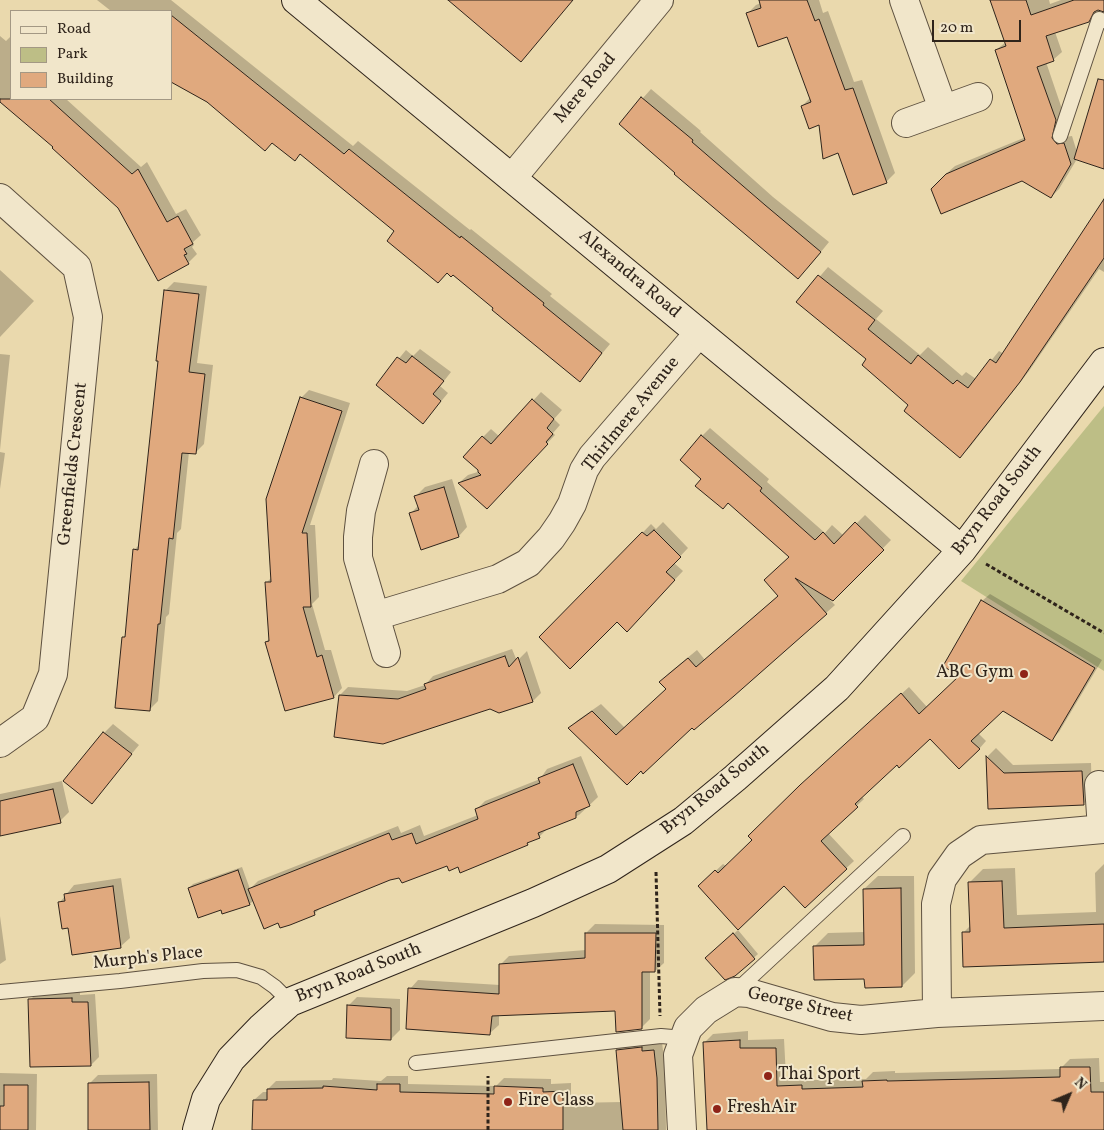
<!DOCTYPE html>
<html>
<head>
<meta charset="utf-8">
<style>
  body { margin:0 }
  #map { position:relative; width:1104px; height:1130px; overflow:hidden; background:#ead9ad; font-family:Vollkorn,serif }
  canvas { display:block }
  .legend { position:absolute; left:10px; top:10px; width:162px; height:90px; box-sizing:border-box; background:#f1e6ca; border:1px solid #a39884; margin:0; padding:6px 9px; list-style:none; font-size:15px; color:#2f241b }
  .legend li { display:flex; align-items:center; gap:10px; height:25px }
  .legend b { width:25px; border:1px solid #a39884 }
  .north { position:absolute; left:1044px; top:1070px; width:50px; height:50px; -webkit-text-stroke:4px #f1e6ca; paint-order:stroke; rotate:45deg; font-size:14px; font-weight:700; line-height:20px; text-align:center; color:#2f241b }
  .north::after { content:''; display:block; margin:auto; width:18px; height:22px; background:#2f241b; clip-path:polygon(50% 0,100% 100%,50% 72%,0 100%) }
  .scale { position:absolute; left:932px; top:20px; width:89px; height:22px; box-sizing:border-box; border:2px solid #2f241b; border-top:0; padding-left:6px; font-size:15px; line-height:18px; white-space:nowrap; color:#2f241b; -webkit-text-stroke:4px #f1e6ca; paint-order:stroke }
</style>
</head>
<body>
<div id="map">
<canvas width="1104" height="1130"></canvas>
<ul class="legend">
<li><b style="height:6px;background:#f1e6ca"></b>Road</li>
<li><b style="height:14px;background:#bdbe86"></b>Park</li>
<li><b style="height:14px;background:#e0a97e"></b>Building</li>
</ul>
<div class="north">N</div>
<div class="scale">20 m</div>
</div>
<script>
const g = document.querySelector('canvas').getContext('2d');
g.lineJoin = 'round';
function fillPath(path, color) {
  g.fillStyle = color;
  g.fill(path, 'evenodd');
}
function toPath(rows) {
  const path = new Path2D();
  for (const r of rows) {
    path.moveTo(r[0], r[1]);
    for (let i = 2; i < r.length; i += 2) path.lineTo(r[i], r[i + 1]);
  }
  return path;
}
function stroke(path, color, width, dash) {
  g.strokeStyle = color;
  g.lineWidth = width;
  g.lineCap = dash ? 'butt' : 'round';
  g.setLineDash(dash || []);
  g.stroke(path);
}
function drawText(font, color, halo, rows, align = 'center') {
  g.font = font + ' Vollkorn,serif';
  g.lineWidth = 4;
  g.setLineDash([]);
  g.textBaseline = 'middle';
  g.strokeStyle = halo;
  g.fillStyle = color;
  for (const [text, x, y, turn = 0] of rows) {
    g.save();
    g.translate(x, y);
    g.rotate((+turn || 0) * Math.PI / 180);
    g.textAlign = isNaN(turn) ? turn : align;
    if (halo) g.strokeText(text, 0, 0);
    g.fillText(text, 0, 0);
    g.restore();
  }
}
const green = toPath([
  [1104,406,1104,671,961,581]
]);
const shadow = toPath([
  [97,0,171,0,353,146,358,141,470,230,471,229,552,294,550,296,610,344,580,380,495,308,396,231,301,153,295,159,171,60,171,11,111,11],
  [760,0,819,0,823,13,828,11,854,82,862,80,895,173,886,182,839,151,820,124,802,106,811,97,788,35,747,14,756,5,761,3],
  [991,0,1049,0,1050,4,1061,0,1104,0,1104,11,1098,9,1088,21,1055,32,1062,52,1054,59,1046,62,1063,112,1065,137,1072,136,1077,152,1104,105,1104,167,1077,159,1059,189,1051,197,1022,179,946,174,955,166,1026,137,996,50,1006,42],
  [0,36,6,41,11,36,11,99,66,99,141,167,147,162,176,214,186,209,201,235,193,242,194,245,192,247,197,254,188,263,158,279,119,207,54,147,0,99],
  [651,89,701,131,700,132,773,197,829,242,807,269,621,123],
  [1104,202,1104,272,1099,269,1029,371,969,448,960,456,910,405,868,359,798,302,828,267,883,311,876,319,920,355,928,347,962,376,966,372,976,379,999,351,1004,354],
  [0,270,34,301,0,337],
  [174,282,207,286,197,363,213,365,204,444,195,453,189,452,181,529,177,533,169,614,166,617,158,701,149,710,124,637,126,635,134,550,139,545,166,290],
  [420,349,451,372,440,386,448,393,423,423,377,385,406,350,413,356],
  [0,354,10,355,0,450],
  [309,390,350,403,310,525,315,525,319,597,312,604,325,650,331,650,342,688,334,697,266,642,270,638,266,583,272,577,301,398],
  [541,392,562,410,554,419,560,425,553,433,555,435,495,499,460,482,468,475,481,471,483,437,491,429,500,437],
  [710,428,769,479,767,482,825,533,832,525,844,536,865,515,891,540,833,599,827,597,835,605,826,613,694,728,692,726,643,772,570,728,578,720,601,704,625,728,667,689,661,682,669,673,697,650,705,660,779,595,790,557,702,479,702,436],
  [0,452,5,453,0,489],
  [452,479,467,527,459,536,411,513,419,505,416,496,425,487],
  [663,522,688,548,674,563,683,571,627,630,617,620,541,637,651,524,656,529],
  [990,594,1102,660,1059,732,1052,739,1003,709,978,733,986,741,979,749,930,737,897,764,861,796,864,799,828,833,854,861,805,906,785,884,707,879,723,864,726,866,754,840,809,778,909,687,927,707,961,676,982,601],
  [512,649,517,661,527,651,541,693,533,701,490,708,340,695,348,687,407,691,425,685,433,676],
  [113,724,139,745,92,802,104,733],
  [996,748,1013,765,1091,763,1092,796,1083,804,990,807,988,756],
  [581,756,598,797,579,815,548,828,539,837,531,840,527,844,461,871,459,865,448,864,400,876,322,907,314,914,279,921,254,900,250,904,223,913,221,908,189,888,193,884,242,867,250,889,258,881,398,826,401,833,420,825,424,836,478,815,477,809,485,801,540,779,547,769],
  [62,781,69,812,60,821,0,834,0,794],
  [1104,864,1104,960,963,933,971,925,969,883,983,869,1015,868,1017,915,1096,912,1095,873],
  [878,876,914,876,915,973,902,986,866,978,815,946,828,933,865,932,864,889],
  [121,878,130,938,121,946,70,927,60,902,74,885],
  [0,916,6,960,0,964],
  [595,924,664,925,664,963,655,971,650,971,650,1019,641,1028,617,1010,499,1014,499,1025,490,1033,410,989,418,980,500,985,500,965,509,956,586,950,586,933],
  [738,930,758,954,735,975,711,954],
  [80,990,80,995,95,994,99,1057,91,1065,30,1000,38,992],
  [357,997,400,999,400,1030,391,1039,348,1006],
  [748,1031,748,1040,784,1039,786,1077,811,1076,811,1080,866,1079,873,1072,895,1071,895,1073,1060,1069,1070,1059,1099,1058,1100,1082,1104,1082,1104,1130,709,1130,704,1043,713,1034],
  [626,1042,662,1042,665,1068,666,1130,254,1130,254,1100,263,1092,268,1092,268,1089,276,1081,332,1080,333,1078,381,1081,387,1076,408,1076,408,1084,496,1086,504,1078,551,1079,551,1084,571,1083,571,1103,622,1102,617,1050],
  [0,1073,37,1074,36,1130,0,1130],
  [157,1074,158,1130,89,1130,89,1084,98,1075]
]);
const building = toPath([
  [448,0,573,0,521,62,448,0],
  [759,0,807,0,815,21,819,19,845,90,853,88,887,183,853,195,838,153,823,159,819,125,809,129,801,106,811,102,787,37,758,47,746,13,761,8,759,0],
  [990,0,1026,0,1031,15,1074,0,1104,0,1104,12,1098,10,1094,12,1089,22,1046,36,1054,61,1037,67,1056,120,1052,138,1057,144,1064,143,1071,164,1051,198,1022,181,941,214,931,189,946,174,1025,140,995,50,1006,46,990,0],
  [171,15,344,154,349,149,460,238,461,236,544,303,543,305,602,353,580,382,492,310,493,308,453,275,451,277,447,273,438,283,387,241,394,231,300,154,295,161,272,143,265,151,207,102,171,82,171,15],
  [1098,79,1104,80,1104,169,1074,159,1098,79],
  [641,97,693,140,692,142,765,205,821,252,798,279,674,174,675,173,619,124,641,97],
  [0,99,49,99,132,174,138,169,167,222,178,216,193,244,184,249,187,254,184,255,189,264,158,281,118,208,52,148,53,147,0,102,0,99],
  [1104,199,1104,258,1020,382,960,458,904,411,908,405,862,365,866,359,796,302,818,275,875,320,868,329,911,364,918,355,953,384,957,380,968,388,990,359,996,363,1104,199],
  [164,290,199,294,189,372,205,374,196,454,182,453,173,539,169,538,160,624,158,624,150,711,115,708,122,637,125,637,133,549,138,550,158,361,156,361,164,290],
  [412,356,444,381,433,394,441,401,423,424,376,385,397,357,406,363,412,356],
  [300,397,342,411,302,533,307,533,311,607,303,607,317,657,322,655,334,698,285,711,265,642,269,641,265,582,271,582,266,499,300,397],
  [532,399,554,419,547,428,553,434,546,442,548,444,487,509,458,483,481,475,478,472,478,470,463,457,482,436,491,444,532,399],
  [701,435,762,488,760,491,815,540,823,532,834,544,855,522,884,550,833,601,795,578,827,614,734,696,694,730,692,728,643,774,641,771,627,785,568,728,592,711,616,735,666,689,659,682,688,658,696,667,778,596,764,580,789,557,728,503,723,509,695,486,701,479,680,460,701,435],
  [444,487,459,537,421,550,409,513,419,510,414,496,444,487],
  [654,530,681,557,666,572,675,580,627,632,617,622,570,669,539,637,642,532,647,536,654,530],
  [981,600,1095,668,1052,741,1003,711,971,741,980,749,959,769,930,739,899,768,897,765,855,804,858,807,821,841,847,869,805,908,784,886,738,930,698,886,715,870,718,873,752,840,748,836,800,785,901,693,919,714,959,676,943,666,981,600],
  [505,656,509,667,518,657,533,702,499,713,490,709,383,744,334,737,339,695,398,699,426,689,424,684,505,656],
  [103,732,132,754,92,804,63,781,103,732],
  [986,756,1004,773,1082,771,1084,805,988,809,986,756],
  [573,764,590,806,576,812,576,818,538,833,540,838,527,843,528,845,460,873,458,867,449,871,447,866,402,883,399,878,390,880,314,911,315,915,290,925,280,928,278,923,264,929,248,889,389,833,392,840,412,833,416,844,478,819,475,809,540,783,538,778,573,764],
  [53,789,61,823,0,836,0,801,53,789],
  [238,870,250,905,222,914,221,910,198,918,188,888,238,870],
  [1002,881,1004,928,1104,924,1104,962,963,967,962,932,970,932,968,882,1002,881],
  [113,886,121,948,72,955,68,928,62,929,58,902,65,901,64,894,113,886],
  [901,888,902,987,865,988,864,979,814,980,813,946,864,945,863,889,901,888],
  [585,933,656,933,655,972,642,972,642,1029,616,1032,615,1011,492,1016,490,1035,406,1029,408,988,499,994,499,964,585,958,585,933],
  [733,933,755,959,735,976,725,980,705,958,733,933],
  [72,998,72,1002,88,1002,91,1066,30,1067,28,999,72,998],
  [347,1005,391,1008,391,1040,346,1038,347,1005],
  [740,1040,740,1048,776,1048,777,1086,802,1085,802,1089,863,1087,862,1081,887,1080,887,1081,1060,1077,1060,1067,1090,1067,1091,1092,1104,1092,1104,1130,707,1130,703,1042,740,1040],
  [642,1047,642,1051,654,1050,657,1078,658,1130,623,1130,616,1050,642,1047],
  [149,1082,150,1130,88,1130,88,1083,149,1082],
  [377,1084,400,1084,400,1092,494,1094,494,1086,543,1088,543,1092,563,1091,563,1130,252,1130,253,1100,267,1100,267,1089,323,1088,323,1086,377,1090,377,1084],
  [4,1085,28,1085,28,1130,0,1130,0,1106,4,1106,4,1085]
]);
const path = toPath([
  [986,564,1104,633],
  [656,872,660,1016],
  [488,1130,488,1076]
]);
const lane = toPath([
  [1060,136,1099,19,1104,21],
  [0,992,120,981,203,971,237,970,261,977,275,987,290,1002],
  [735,992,903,836],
  [416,1063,661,1036,684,1038]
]);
const street = toPath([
  [904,0,943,109],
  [906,123,978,97],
  [512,178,659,0],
  [0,198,77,267,88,317,53,674,35,718,0,743],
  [374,464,361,511,358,537,358,558,386,653],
  [375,616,498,579,528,563,551,538,562,522,572,504,584,470,592,457,699,333],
  [1099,785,1102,829],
  [937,1013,1104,1006],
  [682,1130,678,1055,688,1028,706,1010,735,992,749,993,832,1017,861,1020,937,1013,936,904,942,879,959,855,981,840,1104,829]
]);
const secondary = toPath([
  [296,0,962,550],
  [197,1130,206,1099,231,1059,261,1028,290,1002,533,903,608,869,683,821,735,778,837,688,962,550,1104,362]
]);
const markers = [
  [1024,674,5,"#8f2418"],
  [768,1076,5,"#8f2418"],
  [508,1102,5,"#8f2418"],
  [717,1109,5,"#8f2418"]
];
const streetNames = [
  ["Mere Road",586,89,-50],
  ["Alexandra Road",629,275,40],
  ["Thirlmere Avenue",632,415,-51],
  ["Greenfields Crescent",74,464,-84],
  ["Bryn Road South",998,501,-52],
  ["Bryn Road South",716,790,-39],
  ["Murph's Place",148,959,-6],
  ["Bryn Road South",359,974,-22],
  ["George Street",800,1006,13]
];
const poiNames = [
  ["ABC Gym",1014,674,"right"],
  ["Thai Sport",778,1076],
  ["Fire Class",518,1102],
  ["FreshAir",727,1109]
];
fillPath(green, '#bdbe86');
fillPath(shadow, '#0003');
fillPath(building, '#e0a97e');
stroke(building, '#2f241b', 1);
stroke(lane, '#5e5140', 16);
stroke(street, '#5e5140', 30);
stroke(secondary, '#2f241b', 30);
stroke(path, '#2f241b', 3, [4, 2.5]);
stroke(lane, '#f1e6ca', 14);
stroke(street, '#f1e6ca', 28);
stroke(secondary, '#f1e6ca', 28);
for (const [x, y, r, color] of markers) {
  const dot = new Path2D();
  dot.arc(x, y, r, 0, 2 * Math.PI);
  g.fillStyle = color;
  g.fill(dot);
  stroke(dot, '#f1e6ca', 2);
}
drawText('18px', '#2f241b', '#f1e6ca', streetNames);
drawText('18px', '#2f241b', '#f1e6ca', poiNames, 'left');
</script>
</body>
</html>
